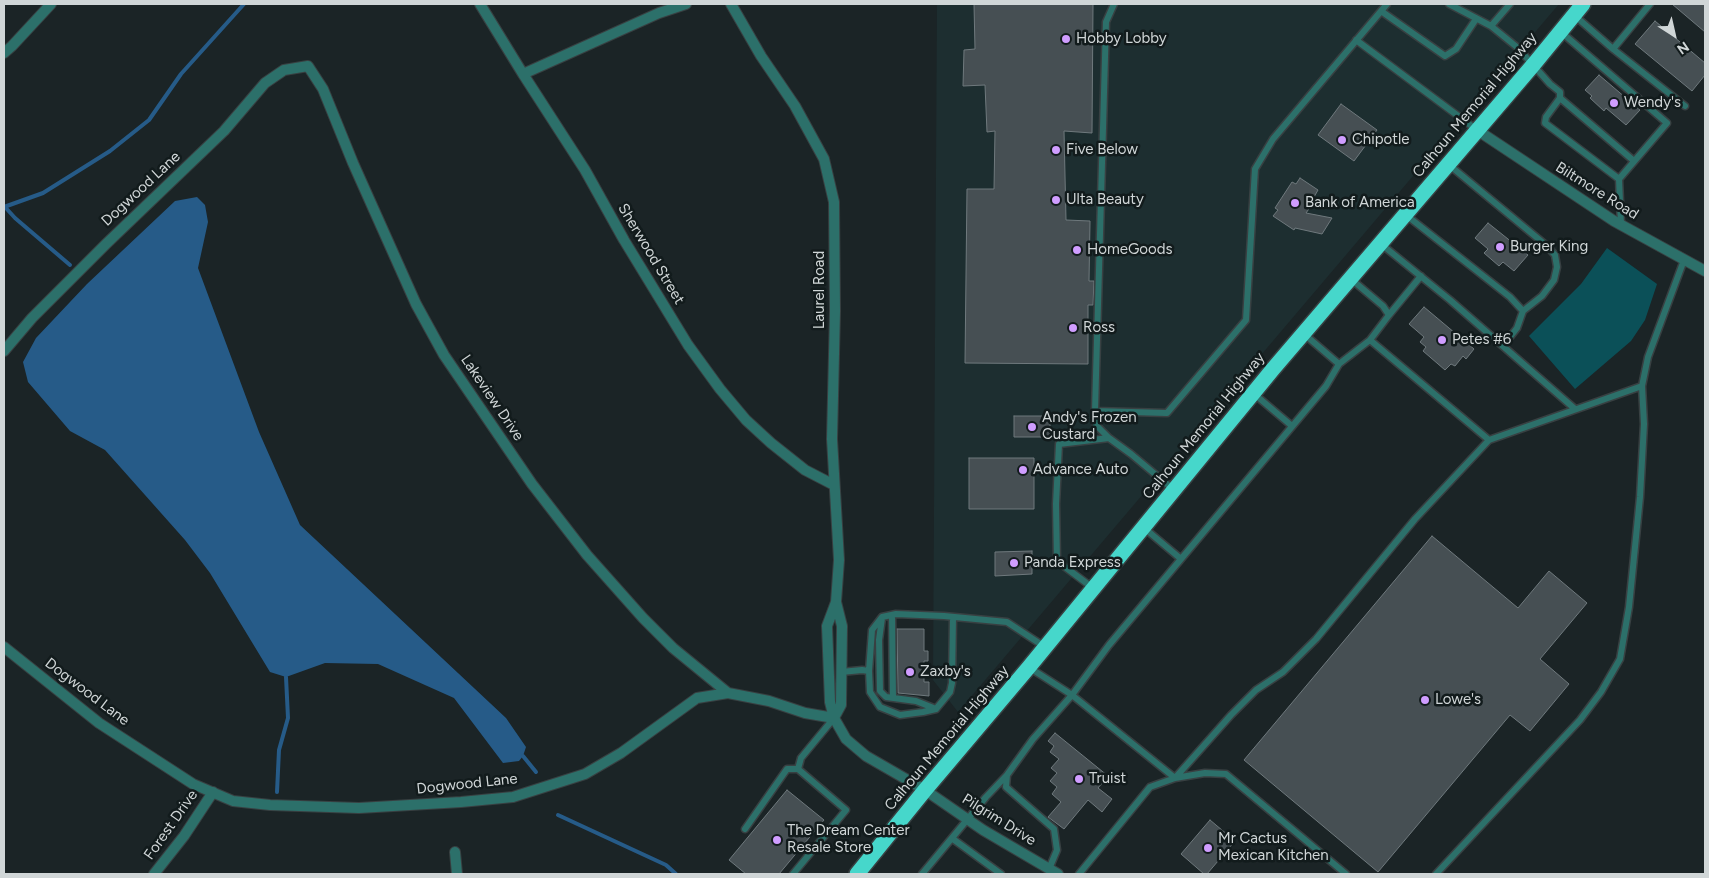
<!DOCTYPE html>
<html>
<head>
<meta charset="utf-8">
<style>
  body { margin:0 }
  #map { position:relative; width:1709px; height:878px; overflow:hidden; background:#1b2426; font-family:Figtree,sans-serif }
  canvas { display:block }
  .frame { position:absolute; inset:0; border:5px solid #d0d6d7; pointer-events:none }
  .north { position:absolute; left:1649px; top:10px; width:50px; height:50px; -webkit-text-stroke:4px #121b1c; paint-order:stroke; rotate:145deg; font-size:14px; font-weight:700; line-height:20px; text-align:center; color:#d0d6d7 }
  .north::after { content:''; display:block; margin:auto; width:18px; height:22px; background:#d0d6d7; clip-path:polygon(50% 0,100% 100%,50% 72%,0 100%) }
</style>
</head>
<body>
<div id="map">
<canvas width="1709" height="878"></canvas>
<div class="frame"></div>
<div class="north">N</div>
</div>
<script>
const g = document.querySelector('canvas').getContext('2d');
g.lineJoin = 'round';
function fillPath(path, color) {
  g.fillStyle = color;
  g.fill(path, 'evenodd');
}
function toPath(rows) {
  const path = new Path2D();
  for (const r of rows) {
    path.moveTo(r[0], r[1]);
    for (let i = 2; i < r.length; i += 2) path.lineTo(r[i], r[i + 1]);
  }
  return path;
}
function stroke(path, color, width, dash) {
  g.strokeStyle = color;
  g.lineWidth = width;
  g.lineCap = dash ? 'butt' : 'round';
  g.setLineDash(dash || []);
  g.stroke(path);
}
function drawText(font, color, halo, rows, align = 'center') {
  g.font = font + ' Figtree,sans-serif';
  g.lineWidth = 5;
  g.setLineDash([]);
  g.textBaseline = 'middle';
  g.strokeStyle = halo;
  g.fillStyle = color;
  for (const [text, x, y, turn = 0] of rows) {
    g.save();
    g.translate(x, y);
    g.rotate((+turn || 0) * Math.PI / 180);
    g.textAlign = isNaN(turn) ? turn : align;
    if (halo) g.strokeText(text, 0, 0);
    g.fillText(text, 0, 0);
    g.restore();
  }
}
const built = toPath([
  [937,4,1559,4,958,712,933,680]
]);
const green = toPath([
  [1607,248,1657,284,1645,320,1631,341,1575,389,1529,336,1581,284]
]);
const water = toPath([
  [197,197,205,205,208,222,198,268,259,432,300,525,506,718,526,747,523,756,519,761,503,763,454,698,378,664,325,663,286,677,270,672,210,573,185,540,105,450,70,431,28,382,23,362,36,338,87,284,175,201]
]);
const stream = toPath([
  [4,207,43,193,110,151,149,120,181,74,244,4],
  [5,207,15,218,70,265],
  [523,756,536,772],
  [277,792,279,750,288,718,286,677],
  [558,815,666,865,676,874]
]);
const building = toPath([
  [974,4,1093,4,1092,133,1064,131,1066,220,1090,221,1089,281,1094,281,1093,305,1088,305,1088,364,965,363,967,189,994,189,995,131,987,132,985,85,963,86,964,50,975,49,974,4],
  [1672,4,1705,4,1705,32,1672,4],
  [1655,21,1705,63,1705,75,1692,91,1635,44,1655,21],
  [1599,75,1640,110,1626,125,1606,108,1604,111,1590,98,1592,96,1585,90,1599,75],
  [1341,104,1377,130,1354,161,1318,135,1341,104],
  [1300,178,1318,190,1314,197,1316,199,1306,213,1332,218,1322,234,1295,228,1294,230,1273,216,1278,210,1275,208,1292,182,1296,184,1300,178],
  [1488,223,1528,255,1514,271,1503,262,1499,266,1484,253,1488,249,1475,238,1488,223],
  [1424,307,1474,349,1466,359,1463,356,1455,366,1451,364,1445,370,1423,351,1426,347,1420,342,1424,337,1409,324,1424,307],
  [1014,416,1050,416,1050,437,1014,437,1014,416],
  [969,458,1034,458,1034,509,969,509,969,458],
  [1432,536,1518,608,1549,571,1587,603,1540,659,1569,684,1530,731,1510,715,1378,872,1244,760,1432,536],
  [1032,551,1032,574,995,576,995,552,1032,551],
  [897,629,924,629,924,651,928,651,928,661,924,661,924,682,929,682,929,696,898,693,897,629],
  [1055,733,1108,776,1098,788,1112,799,1102,812,1088,800,1064,829,1048,817,1061,802,1052,794,1057,787,1050,781,1057,773,1051,768,1059,759,1050,752,1054,746,1048,741,1055,733],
  [787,790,824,820,779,874,746,874,729,860,787,790],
  [1210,820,1235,841,1207,874,1204,874,1181,854,1210,820]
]);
const lane = toPath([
  [1449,4,1491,26,1518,48,1550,84,1560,92,1560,98,1634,161],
  [1381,11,1445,56,1456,49,1476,19],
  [1574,15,1613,49,1650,4],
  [1491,26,1510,4],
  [1561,32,1667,123,1619,179,1621,225],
  [1356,40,1477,130],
  [1613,49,1685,106],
  [1560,98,1546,117,1545,123,1619,179],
  [1448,164,1547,246,1555,255,1557,267,1554,280,1542,296,1523,311],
  [1406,215,1510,297,1523,311,1517,328,1503,346],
  [1381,244,1450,300,1575,409],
  [1351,279,1383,306,1389,315,1370,340],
  [1389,315,1421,276],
  [1304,334,1339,364,1370,340,1489,440,1642,386],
  [1253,393,1292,426],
  [1095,411,1106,22,1114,4],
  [1174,490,1131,454,1109,438,1096,425,1095,411,1167,413,1246,320,1255,169,1273,139,1387,4],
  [1143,527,1181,559,1326,386,1339,364],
  [1181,559,1109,645,1072,695,1175,778,1231,715,1256,690,1283,672,1316,639,1415,519,1489,440],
  [1093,588,1057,561,1056,504,1059,444,1109,438],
  [892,615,893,698],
  [953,617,952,683,950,692,936,709,923,712,900,715,880,707,870,692,869,671,872,630,882,617,896,614,944,616,1007,622,1045,647],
  [882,618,879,640,880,691,886,697,916,701,936,709],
  [1030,668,1072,695,1033,739,1007,775,1006,787,1054,829,1057,850,1049,869],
  [841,672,862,670,869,671],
  [745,829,787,769,798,769],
  [953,839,1001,874],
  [793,874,846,810,798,769,801,758,834,718],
  [922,874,986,797,1007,775],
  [1079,874,1150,787,1175,778,1205,773,1226,774,1346,874],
  [1436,874,1580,720,1601,692,1620,659,1629,607,1640,497,1644,424,1642,386,1648,357,1684,260]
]);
const street = toPath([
  [480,4,523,74,585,170,624,240,688,345,720,389,746,420,771,443,805,470,834,485],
  [731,4,761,56,795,106,824,159,834,202,835,311,832,439,839,560,836,602,827,626,830,702,834,718,846,739,866,756,925,790,983,830,1058,874],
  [4,53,12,46,51,4],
  [523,74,659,13,686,4],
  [1477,130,1614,221,1705,271],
  [4,351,32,318,106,244,224,131,265,83,284,70,308,66,323,89,353,163,416,304,444,355,532,484,587,555,643,618,673,648,728,693],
  [4,647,99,723,193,784,233,801,270,805,359,808,461,802,513,797,585,774,621,753,697,698,728,693,769,701,805,713,834,718],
  [834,718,841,705,842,626,836,602],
  [455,852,457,874],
  [154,874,184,836,213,792]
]);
const highway = toPath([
  [857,874,925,790,1029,667,1273,369,1534,64,1583,4]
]);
const markers = [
  [1066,39,5,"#d09dff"],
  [1614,103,5,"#d09dff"],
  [1342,140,5,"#d09dff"],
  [1056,150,5,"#d09dff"],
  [1056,200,5,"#d09dff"],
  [1295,203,5,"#d09dff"],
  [1500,247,5,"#d09dff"],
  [1077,250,5,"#d09dff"],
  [1073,328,5,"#d09dff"],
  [1442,340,5,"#d09dff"],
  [1032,427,5,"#d09dff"],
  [1023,470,5,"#d09dff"],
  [1014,563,5,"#d09dff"],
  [910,672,5,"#d09dff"],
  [1425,700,5,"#d09dff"],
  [1079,779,5,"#d09dff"],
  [777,840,5,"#d09dff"],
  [1208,848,5,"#d09dff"]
];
const poiNames = [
  ["Hobby Lobby",1076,39],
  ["Wendy's",1624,103],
  ["Chipotle",1352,140],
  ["Five Below",1066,150],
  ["Ulta Beauty",1066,200],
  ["Bank of America",1305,203],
  ["Burger King",1510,247],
  ["HomeGoods",1087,250],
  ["Ross",1083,328],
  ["Petes #6",1452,340],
  ["Andy's Frozen",1042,418],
  ["Custard",1042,435],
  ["Advance Auto",1033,470],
  ["Panda Express",1024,563],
  ["Zaxby's",920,672],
  ["Lowe's",1435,700],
  ["Truist",1089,779],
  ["The Dream Center",787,831],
  ["Resale Store",787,848],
  ["Mr Cactus",1218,839],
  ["Mexican Kitchen",1218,856]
];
const streetNames = [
  ["Calhoun Memorial Highway",1475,105,-50],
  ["Dogwood Lane",141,189,-43],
  ["Biltmore Road",1597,191,32],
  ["Sherwood Street",651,254,59],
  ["Laurel Road",820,290,-90],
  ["Lakeview Drive",492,398,56],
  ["Calhoun Memorial Highway",1204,426,-51],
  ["Dogwood Lane",87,692,37],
  ["Calhoun Memorial Highway",947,738,-50],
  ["Dogwood Lane",467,784,-6],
  ["Pilgrim Drive",999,820,32],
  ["Forest Drive",171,825,-55]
];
fillPath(built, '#1d2e30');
fillPath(green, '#0b5058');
fillPath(water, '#265b88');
stroke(stream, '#265b88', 4);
fillPath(building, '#464f53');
stroke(building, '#6f797d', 1);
stroke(lane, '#384042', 9);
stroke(street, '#384042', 12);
stroke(highway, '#384042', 18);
stroke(lane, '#2c706a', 6);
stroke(street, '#2c706a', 10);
stroke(highway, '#46d7cb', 15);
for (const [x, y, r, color] of markers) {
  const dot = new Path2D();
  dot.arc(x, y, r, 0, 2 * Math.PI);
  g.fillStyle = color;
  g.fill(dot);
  stroke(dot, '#121b1c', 2);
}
drawText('15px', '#d0d6d7', '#121b1c', poiNames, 'left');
drawText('15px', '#d0d6d7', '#121b1c', streetNames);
</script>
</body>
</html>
